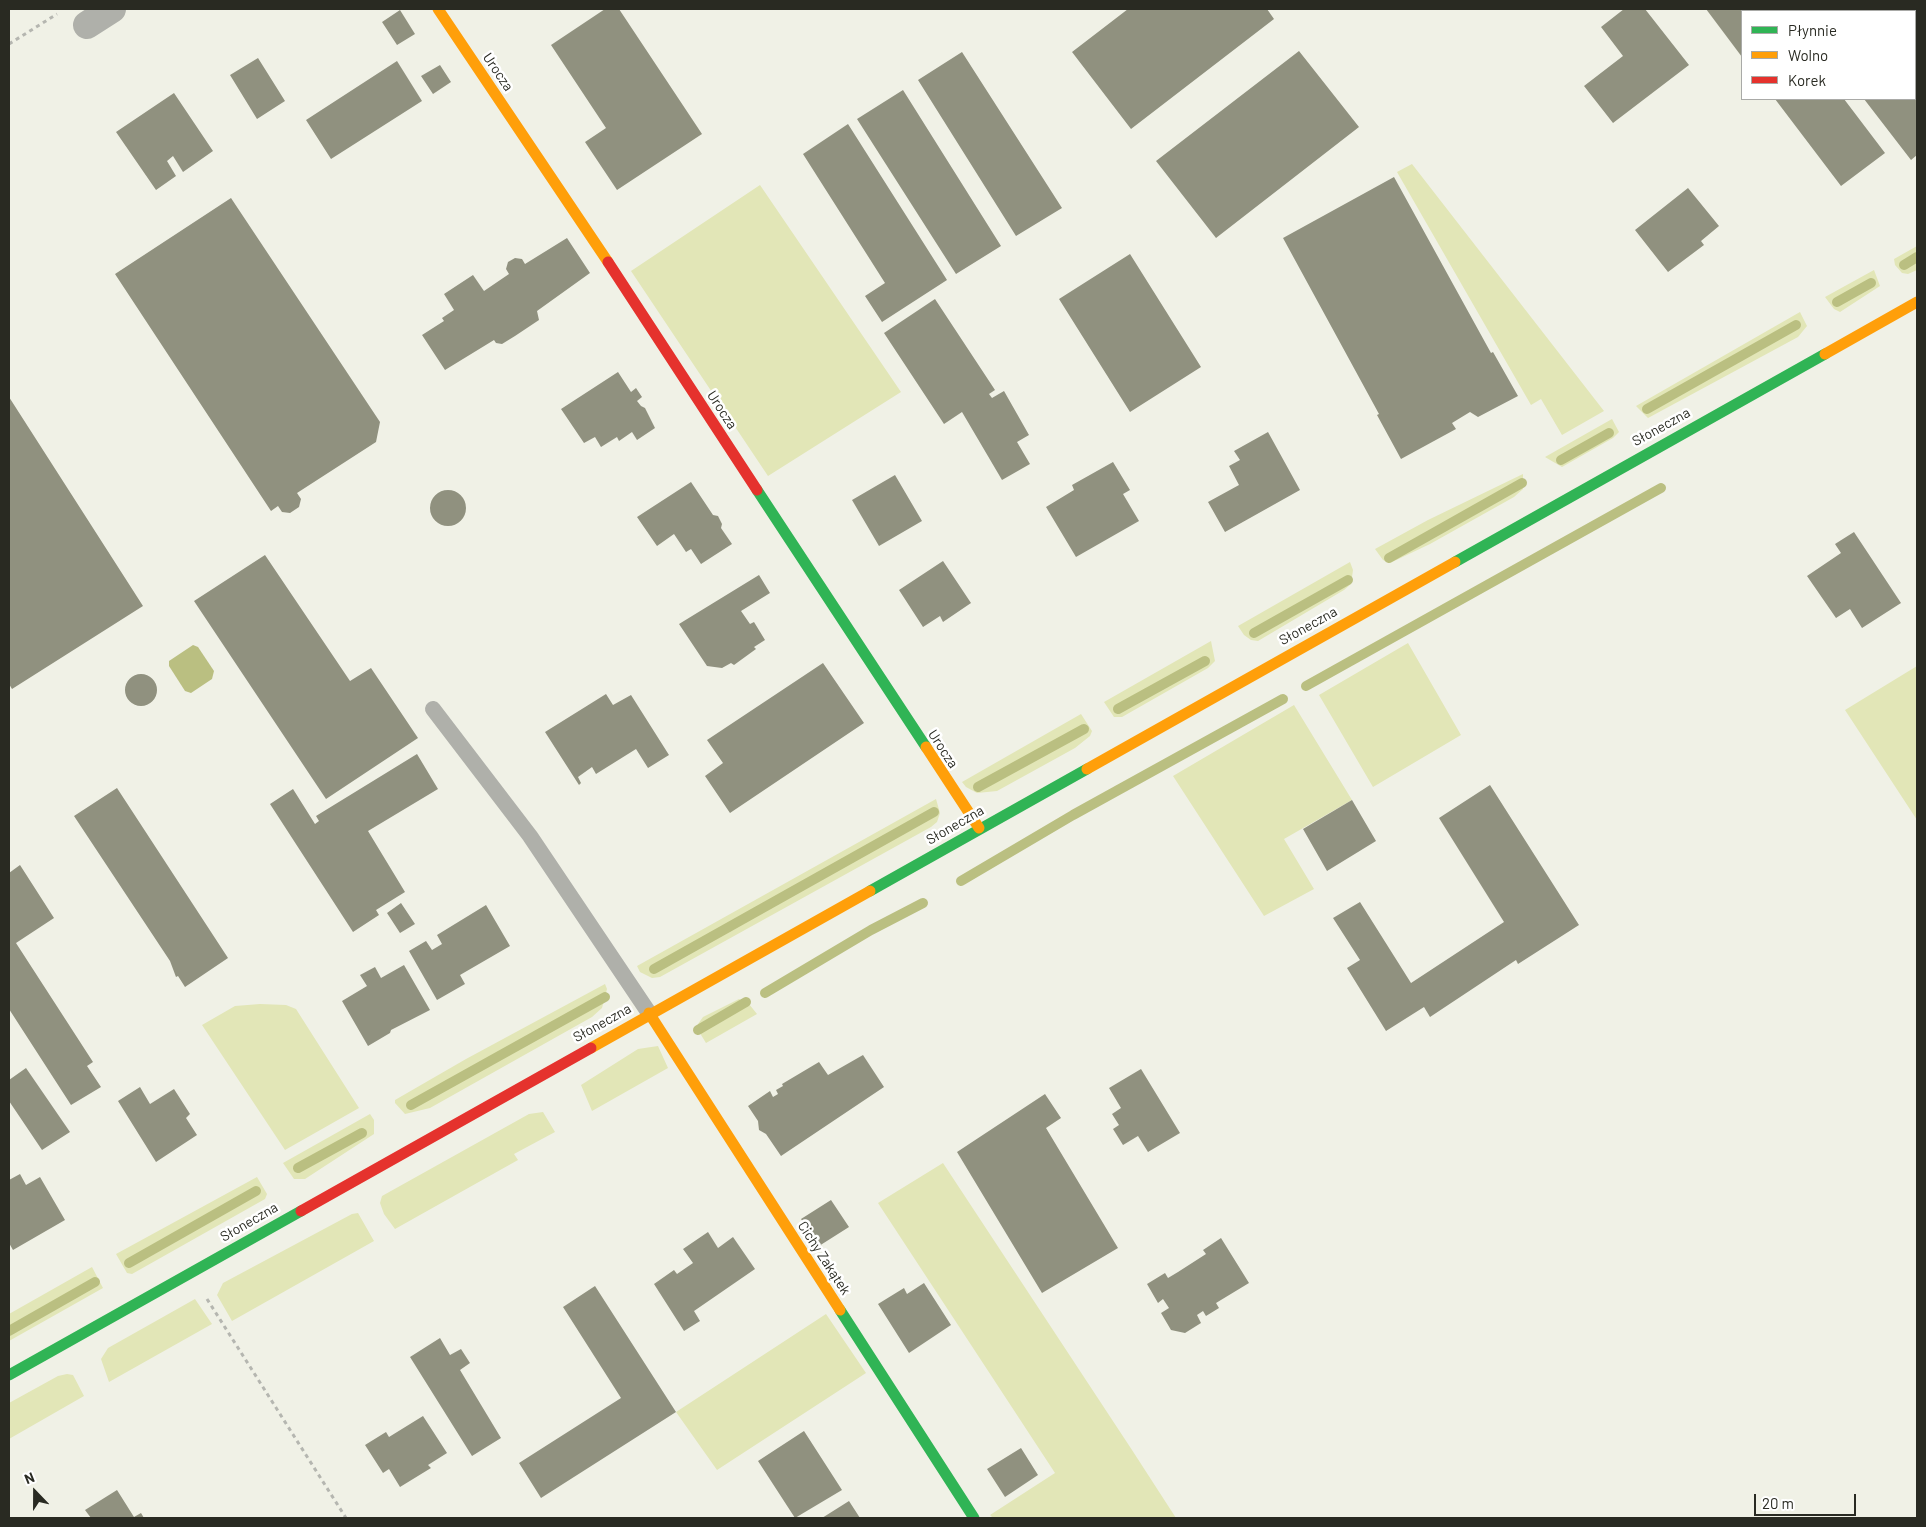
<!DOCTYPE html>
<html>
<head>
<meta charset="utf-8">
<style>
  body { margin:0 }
  #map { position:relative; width:1926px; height:1527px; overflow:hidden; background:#f0f1e6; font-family:Barlow,sans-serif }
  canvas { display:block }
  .frame { position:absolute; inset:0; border:10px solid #292a22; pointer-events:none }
  .legend { position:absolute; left:1741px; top:10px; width:175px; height:90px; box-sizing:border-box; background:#fff; border:1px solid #a9aaa7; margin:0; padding:6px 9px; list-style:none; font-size:15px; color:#292a22 }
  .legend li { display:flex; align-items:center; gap:10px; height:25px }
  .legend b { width:25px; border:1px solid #a9aaa7 }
  .north { position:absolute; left:10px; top:1467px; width:50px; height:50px; -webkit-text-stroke:4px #fff; paint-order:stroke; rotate:338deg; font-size:14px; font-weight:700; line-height:20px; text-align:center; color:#292a22 }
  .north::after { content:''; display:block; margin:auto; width:18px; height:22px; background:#292a22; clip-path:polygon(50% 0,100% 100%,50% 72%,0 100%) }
  .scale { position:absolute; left:1754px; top:1494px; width:102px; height:22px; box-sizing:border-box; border:2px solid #292a22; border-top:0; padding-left:6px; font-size:15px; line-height:18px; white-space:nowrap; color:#292a22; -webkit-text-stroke:4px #fff; paint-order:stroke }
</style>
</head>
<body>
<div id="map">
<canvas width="1926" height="1527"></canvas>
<div class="frame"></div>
<ul class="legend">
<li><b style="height:6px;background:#30b455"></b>Płynnie</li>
<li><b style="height:6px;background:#ff9f0a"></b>Wolno</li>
<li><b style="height:6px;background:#e5322d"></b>Korek</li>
</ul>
<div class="north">N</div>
<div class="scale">20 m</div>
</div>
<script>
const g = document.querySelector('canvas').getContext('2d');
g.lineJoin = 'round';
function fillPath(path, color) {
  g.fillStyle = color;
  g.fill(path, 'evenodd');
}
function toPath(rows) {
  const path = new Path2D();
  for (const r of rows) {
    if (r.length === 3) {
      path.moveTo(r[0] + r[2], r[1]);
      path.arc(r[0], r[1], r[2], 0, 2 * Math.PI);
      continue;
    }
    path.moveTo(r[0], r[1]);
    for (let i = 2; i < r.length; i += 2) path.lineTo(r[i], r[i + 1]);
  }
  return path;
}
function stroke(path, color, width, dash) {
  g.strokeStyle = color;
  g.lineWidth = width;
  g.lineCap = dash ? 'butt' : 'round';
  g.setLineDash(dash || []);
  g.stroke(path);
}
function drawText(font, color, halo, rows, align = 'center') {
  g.font = font + ' Barlow,sans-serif';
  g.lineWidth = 5;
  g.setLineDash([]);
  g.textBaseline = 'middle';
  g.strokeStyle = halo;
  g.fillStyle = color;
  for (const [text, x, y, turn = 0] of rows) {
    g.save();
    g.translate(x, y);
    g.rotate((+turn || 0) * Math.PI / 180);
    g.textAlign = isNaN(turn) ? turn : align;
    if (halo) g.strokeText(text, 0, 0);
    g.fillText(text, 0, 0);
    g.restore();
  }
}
const green = toPath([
  [1412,164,1604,411,1562,435,1541,399,1531,405,1397,172],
  [760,185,901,392,768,476,631,271],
  [1917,246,1917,270,1908,274,1902,273,1895,265,1894,259],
  [1874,270,1880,286,1840,312,1834,309,1825,297],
  [1800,312,1807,326,1798,337,1648,418,1636,406],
  [1612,419,1619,432,1613,438,1562,467,1545,457],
  [1523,474,1523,489,1514,497,1430,544,1390,563,1383,560,1375,549,1428,520],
  [1350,562,1353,570,1351,584,1344,590,1258,641,1251,640,1244,635,1238,626],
  [1211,641,1215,661,1208,668,1122,717,1114,717,1104,702],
  [1408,643,1461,735,1373,787,1319,695],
  [1917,666,1917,820,1845,710],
  [1294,705,1352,800,1284,839,1314,889,1264,916,1173,776],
  [1081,714,1092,731,1090,736,1075,748,997,791,977,793,966,787,962,782],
  [936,799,940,813,937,822,931,827,660,977,652,978,640,972,637,966],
  [605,984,607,989,602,1008,592,1017,430,1108,405,1114,395,1103,395,1100,466,1059],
  [739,999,749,1004,757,1014,706,1043,698,1030,698,1024,703,1017],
  [260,1004,286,1005,296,1009,359,1108,285,1150,202,1025,235,1006],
  [658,1046,668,1068,592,1111,581,1085,638,1049],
  [543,1112,555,1132,514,1154,518,1160,395,1229,384,1214,380,1203,382,1196,529,1114],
  [370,1114,374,1120,374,1134,305,1179,294,1179,283,1163],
  [943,1163,1132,1450,1176,1518,993,1518,990,1515,1055,1473,878,1203],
  [257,1177,267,1194,265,1199,132,1274,127,1273,116,1254],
  [358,1213,374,1241,232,1321,217,1295,223,1283,352,1214],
  [92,1267,103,1288,9,1341,9,1314],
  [195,1299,212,1324,109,1382,101,1359,108,1348],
  [826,1314,866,1373,717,1470,676,1412],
  [67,1374,73,1375,84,1396,9,1439,9,1403,58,1376]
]);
const water = toPath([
  [193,645,198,647,214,671,212,679,191,693,185,691,169,666,169,661]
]);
const stream = toPath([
  [1904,265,1917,257],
  [1837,302,1871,283],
  [1647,409,1796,325],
  [1561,460,1609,433],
  [1389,558,1522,483],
  [1254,633,1348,580],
  [1306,686,1661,488],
  [1118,709,1205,661],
  [978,787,1084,729],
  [961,881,1073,815,1283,699],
  [654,969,934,812],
  [765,993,871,930,923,903],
  [698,1030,746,1002],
  [411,1105,605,997],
  [298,1168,362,1133],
  [129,1263,256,1191],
  [9,1331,95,1282]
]);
const building = toPath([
  [605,9,619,9,702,134,617,190,585,142,606,128,551,45],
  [1128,9,1267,9,1274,19,1131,129,1072,52],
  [1624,9,1645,9,1689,65,1613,123,1584,86,1623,56,1601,27],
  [1706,9,1775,9,1777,11,1742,11,1742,57],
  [1795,9,1874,9,1876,11,1797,11],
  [400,10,415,34,397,45,382,22],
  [1299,51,1359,127,1216,238,1156,161],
  [962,52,1062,208,1016,236,918,80],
  [258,58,285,101,257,119,230,75],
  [397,61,422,101,331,159,306,120],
  [1915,62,1917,65,1917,155,1911,160,1864,99,1915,99],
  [440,65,451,82,433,94,421,76],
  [903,90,1001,246,956,274,857,119],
  [174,93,213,151,183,172,173,156,167,161,176,176,156,190,116,132],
  [1775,99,1844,99,1885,153,1841,186],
  [848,124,947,280,882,322,865,296,885,283,803,154],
  [1394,177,1491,353,1493,352,1518,396,1478,417,1470,412,1452,423,1456,429,1401,459,1377,415,1379,414,1283,238],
  [1688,188,1719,226,1701,241,1704,245,1668,272,1635,230],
  [231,198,380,422,376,442,297,493,301,499,299,507,290,513,282,512,278,506,271,511,115,274],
  [567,238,590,273,537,311,539,320,515,336,502,344,496,343,494,340,445,370,422,335,444,321,442,318,454,310,444,294,473,275,484,291,509,274,506,269,508,262,515,258,522,259,525,264],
  [1130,254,1201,367,1130,412,1059,299],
  [935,299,995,390,989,394,992,398,1004,391,1029,435,1017,442,1030,464,1002,480,962,412,944,424,884,333],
  [618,372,631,392,636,388,642,397,637,401,641,406,645,408,655,428,637,440,632,432,619,441,617,437,601,447,595,437,584,443,561,409],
  [9,397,143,606,12,689,9,684],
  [1268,432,1300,490,1225,532,1208,502,1239,485,1229,466,1240,460,1234,451],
  [1113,462,1130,490,1123,494,1139,521,1076,557,1046,507,1074,490,1072,485],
  [895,475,922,521,879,546,852,500],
  [691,482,713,515,718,516,722,524,721,528,732,544,701,564,691,549,686,552,674,534,657,546,637,517],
  [448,508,18],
  [1854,532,1901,603,1862,628,1850,609,1836,618,1807,576,1841,553,1835,544],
  [265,555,350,681,371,668,418,738,326,799,194,601],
  [943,561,971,603,943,622,940,616,923,627,899,590],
  [759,575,770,593,741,611,750,624,754,622,765,640,754,647,756,649,734,665,731,663,722,668,707,666,679,624],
  [823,663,864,723,730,813,705,776,723,763,707,740],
  [141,690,16],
  [606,694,613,705,631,695,669,755,648,768,636,749,596,774,592,767,578,777,581,783,579,785,545,732],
  [417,754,438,789,368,831,405,892,376,910,379,915,353,932,270,804,293,789,315,824,319,821,316,816],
  [1490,785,1579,925,1518,964,1516,960,1430,1017,1424,1007,1386,1031,1347,968,1360,960,1333,918,1360,902,1411,983,1504,922,1439,818],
  [117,788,228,958,185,987,178,976,176,977,170,961,74,816],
  [1352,800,1376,841,1327,871,1303,829],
  [20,865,54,918,16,943,93,1062,87,1066,101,1087,71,1105,9,1009,9,873],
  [401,903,415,924,400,933,387,913],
  [486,905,510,946,460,975,465,984,437,1000,409,951,426,941,432,950,442,944,437,935],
  [404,965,430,1010,391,1030,390,1033,368,1046,342,1001,367,986,360,975,375,967,381,978],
  [863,1055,884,1087,781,1156,766,1134,759,1130,758,1121,748,1106,770,1091,773,1097,778,1094,776,1090,783,1086,782,1084,819,1062,828,1075],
  [26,1068,70,1132,42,1150,9,1101,9,1080],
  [1141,1069,1180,1133,1148,1152,1138,1136,1123,1145,1113,1129,1119,1125,1112,1114,1121,1108,1109,1088],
  [140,1087,150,1104,174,1089,190,1114,186,1118,197,1135,156,1162,118,1101],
  [1045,1094,1061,1118,1046,1128,1118,1248,1042,1293,957,1152],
  [20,1174,26,1185,40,1177,65,1220,13,1250,9,1243,9,1180],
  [831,1200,849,1227,819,1246,801,1219],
  [708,1232,718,1248,733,1237,755,1269,694,1311,700,1321,684,1331,654,1284,674,1270,677,1274,693,1263,683,1249],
  [1221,1238,1249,1283,1216,1303,1219,1308,1206,1316,1203,1311,1197,1315,1201,1323,1185,1333,1171,1330,1161,1313,1169,1308,1163,1299,1158,1303,1147,1284,1165,1273,1168,1278,1178,1272,1206,1254,1203,1250],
  [924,1283,951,1325,909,1353,878,1304,904,1288,907,1294],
  [595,1286,676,1412,541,1498,519,1463,621,1398,563,1307],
  [440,1338,450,1355,461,1349,470,1363,460,1370,501,1438,472,1456,410,1357],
  [423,1416,447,1453,428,1465,431,1468,400,1487,389,1469,383,1473,365,1445,386,1432,389,1437],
  [804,1431,842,1490,795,1518,758,1461],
  [1021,1448,1038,1475,1005,1497,987,1469],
  [117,1490,134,1517,141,1513,144,1518,91,1518,85,1510],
  [849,1501,860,1518,822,1518]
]);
const path = toPath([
  [9,44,57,14],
  [207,1299,346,1518]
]);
const lane = toPath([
  [433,709,530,836,649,1013]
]);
const street = toPath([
  [87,25,112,9]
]);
const fast = toPath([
  [757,490,926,747],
  [1455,562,1825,354],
  [870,891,1087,769],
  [840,1310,974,1518],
  [9,1375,301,1211]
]);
const slow = toPath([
  [438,9,608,262],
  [1825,354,1917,302],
  [926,747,979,828],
  [1087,769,1455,562],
  [649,1013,840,1310],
  [591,1048,870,891]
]);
const jam = toPath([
  [608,262,757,490],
  [301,1211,591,1048]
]);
const streetNames = [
  ["Urocza",498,72,56],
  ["Urocza",722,410,57],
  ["Słoneczna",1661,427,-29],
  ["Słoneczna",1308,626,-29],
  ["Urocza",943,749,57],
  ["Słoneczna",955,825,-30],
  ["Słoneczna",602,1023,-29],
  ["Słoneczna",249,1222,-30],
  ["Cichy Zakątek",824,1258,57]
];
fillPath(green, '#e2e6b7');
fillPath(water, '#babf81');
stroke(stream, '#babf81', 10);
fillPath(building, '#90917f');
stroke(path, '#b5b6b0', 3, [4, 4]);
stroke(lane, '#afb0aa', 16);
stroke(street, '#afb0aa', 28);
stroke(fast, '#30b455', 11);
stroke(slow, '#ff9f0a', 11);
stroke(jam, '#e5322d', 11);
drawText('14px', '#292a22', '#fff', streetNames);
</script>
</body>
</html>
